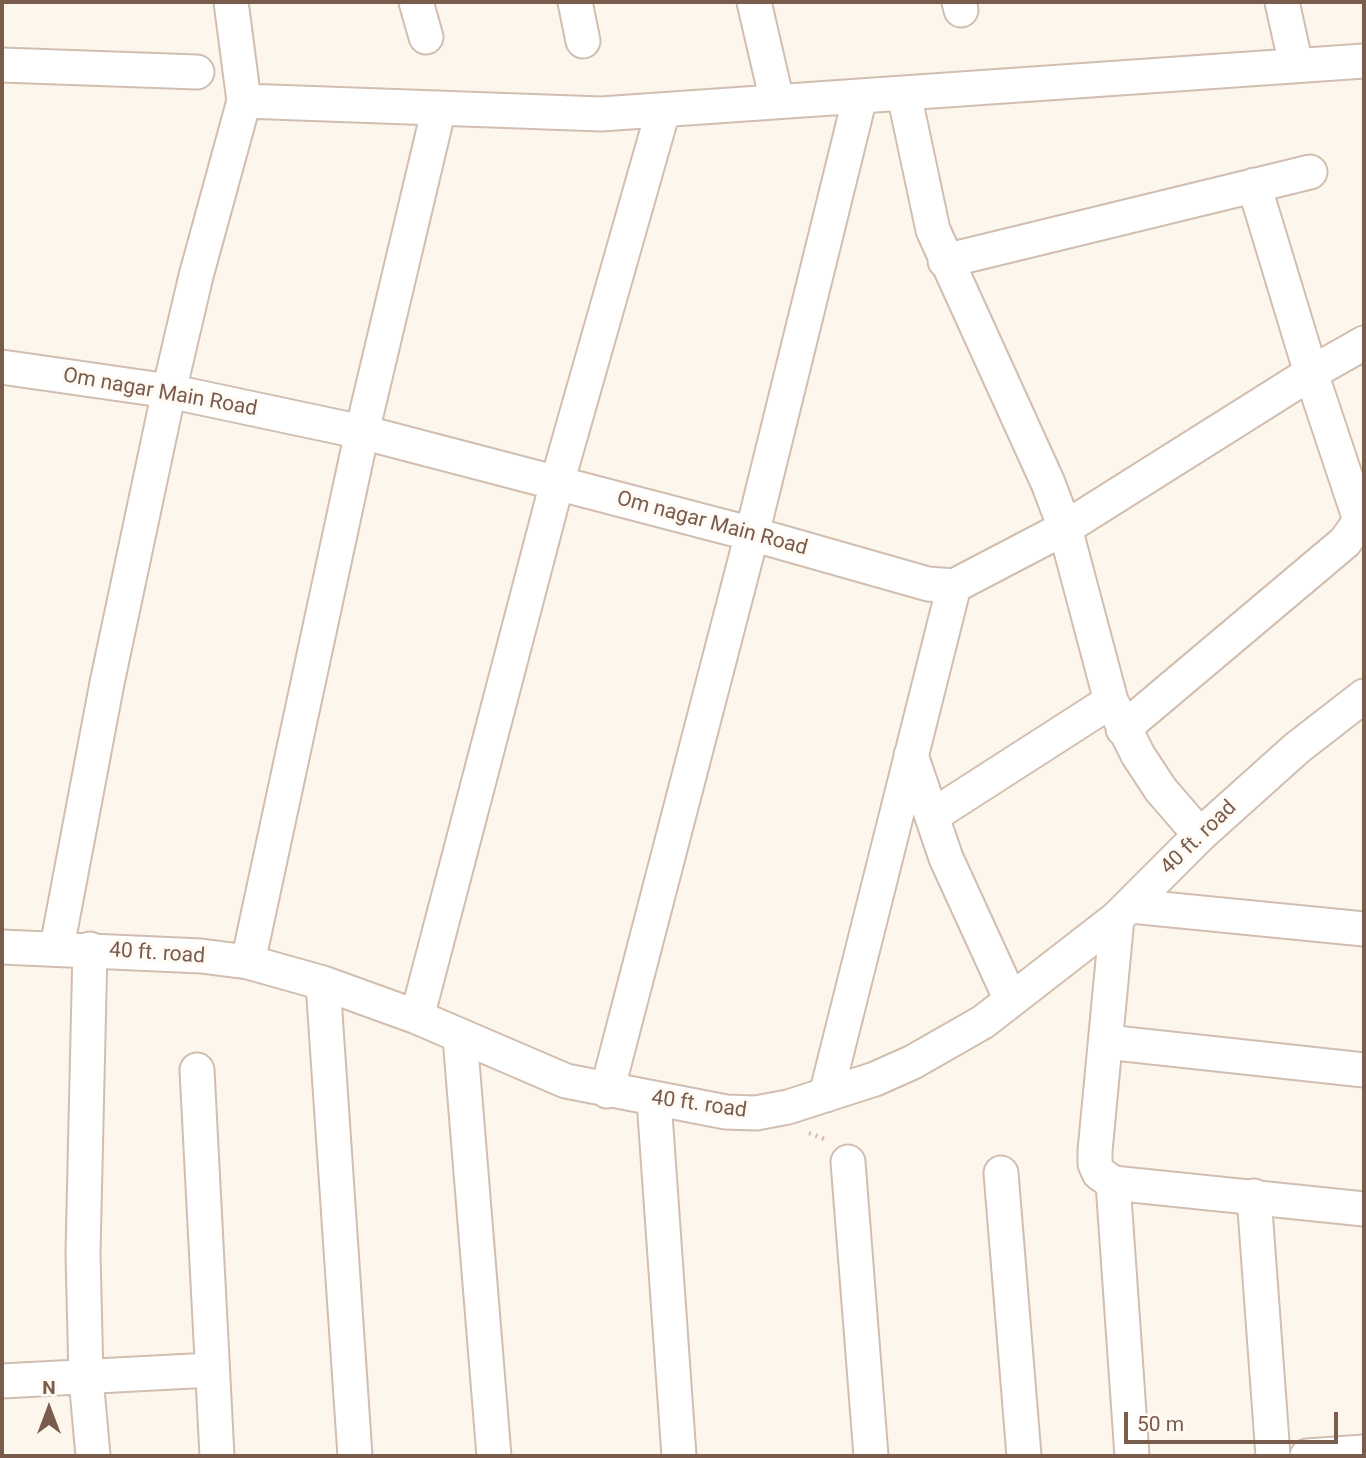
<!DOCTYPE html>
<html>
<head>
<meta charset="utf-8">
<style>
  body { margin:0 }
  #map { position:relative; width:1366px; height:1458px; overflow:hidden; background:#fdf6ec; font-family:Roboto,sans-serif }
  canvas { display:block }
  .frame { position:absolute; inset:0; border:4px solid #7a5c4d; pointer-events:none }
  .north { position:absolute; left:14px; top:1374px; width:70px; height:70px; -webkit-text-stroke:5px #fffaf3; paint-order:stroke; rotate:0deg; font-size:19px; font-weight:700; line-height:28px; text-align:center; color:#7a5c4d }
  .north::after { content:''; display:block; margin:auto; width:24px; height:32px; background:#7a5c4d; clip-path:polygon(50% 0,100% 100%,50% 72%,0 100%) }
  .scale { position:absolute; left:1124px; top:1412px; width:214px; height:32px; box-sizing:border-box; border:4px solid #7a5c4d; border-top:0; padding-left:9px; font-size:21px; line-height:24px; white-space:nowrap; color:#7a5c4d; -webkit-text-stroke:5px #fffaf3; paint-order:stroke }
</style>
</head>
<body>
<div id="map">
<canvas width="1366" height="1458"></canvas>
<div class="frame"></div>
<div class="north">N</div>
<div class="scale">50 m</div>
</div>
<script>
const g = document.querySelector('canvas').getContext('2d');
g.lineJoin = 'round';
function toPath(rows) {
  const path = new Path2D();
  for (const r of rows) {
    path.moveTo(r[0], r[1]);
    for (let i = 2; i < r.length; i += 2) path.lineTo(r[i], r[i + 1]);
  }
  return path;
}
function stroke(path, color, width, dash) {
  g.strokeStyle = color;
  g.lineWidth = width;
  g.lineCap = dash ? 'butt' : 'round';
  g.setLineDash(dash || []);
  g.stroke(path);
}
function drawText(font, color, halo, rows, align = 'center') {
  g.font = font + ' Roboto,sans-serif';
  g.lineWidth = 6;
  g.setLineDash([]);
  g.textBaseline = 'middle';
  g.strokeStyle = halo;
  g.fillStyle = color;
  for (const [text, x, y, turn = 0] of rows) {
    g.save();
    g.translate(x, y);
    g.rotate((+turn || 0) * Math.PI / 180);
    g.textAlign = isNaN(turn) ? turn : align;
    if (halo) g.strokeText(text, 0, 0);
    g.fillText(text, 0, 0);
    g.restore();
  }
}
const path = toPath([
  [809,1133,827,1140]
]);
const minor = toPath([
  [416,2,426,37],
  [575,2,583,41],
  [754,2,777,101],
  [959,2,961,10],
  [1282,2,1296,65],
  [2,65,197,72],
  [904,94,933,230,1048,483,1065,528,1111,701,1138,755,1161,790,1200,835],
  [244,101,601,114,1364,61],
  [945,261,1310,172],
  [2,367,169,391,362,432,752,534,928,584,954,586,1065,528,1311,373,1364,343],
  [1123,729,1345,542,1358,524,1358,514,1311,373,1254,185],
  [911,755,946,858,1011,1000],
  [932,816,1111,701],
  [1131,906,1364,929],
  [1117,918,1095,1151,1095,1164,1099,1173,1113,1183,1364,1209],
  [2,947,201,956,248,962,323,983,417,1017,566,1081,726,1112,756,1113,788,1107,875,1079,913,1062,983,1022,1117,918,1200,835,1297,748,1364,696],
  [57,947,107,683,169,391,196,276,244,101,231,2],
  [90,949,83,1253,86,1378,93,1456],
  [248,962,362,432,439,108],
  [323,983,355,1456],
  [417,1017,557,483,663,111],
  [460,1037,494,1456],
  [1106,1042,1364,1070],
  [197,1070,217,1456],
  [607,1091,752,534,860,97],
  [826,1095,954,586],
  [654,1100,679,1456],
  [848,1162,871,1456],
  [1001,1173,1024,1456],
  [1113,1183,1132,1456],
  [1254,1196,1273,1456],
  [2,1381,211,1370],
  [1307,1456,1364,1452]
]);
const streetNames = [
  ["Om nagar Main Road",160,393,10],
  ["Om nagar Main Road",712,524,15],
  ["40 ft. road",1199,838,-44],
  ["40 ft. road",157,954,4],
  ["40 ft. road",699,1105,8]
];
stroke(minor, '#d1beb0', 37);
stroke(path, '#d9b8a5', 4.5, [2, 5]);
stroke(minor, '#fff', 33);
drawText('21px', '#7a5c4d', '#fffaf3', streetNames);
</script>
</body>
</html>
